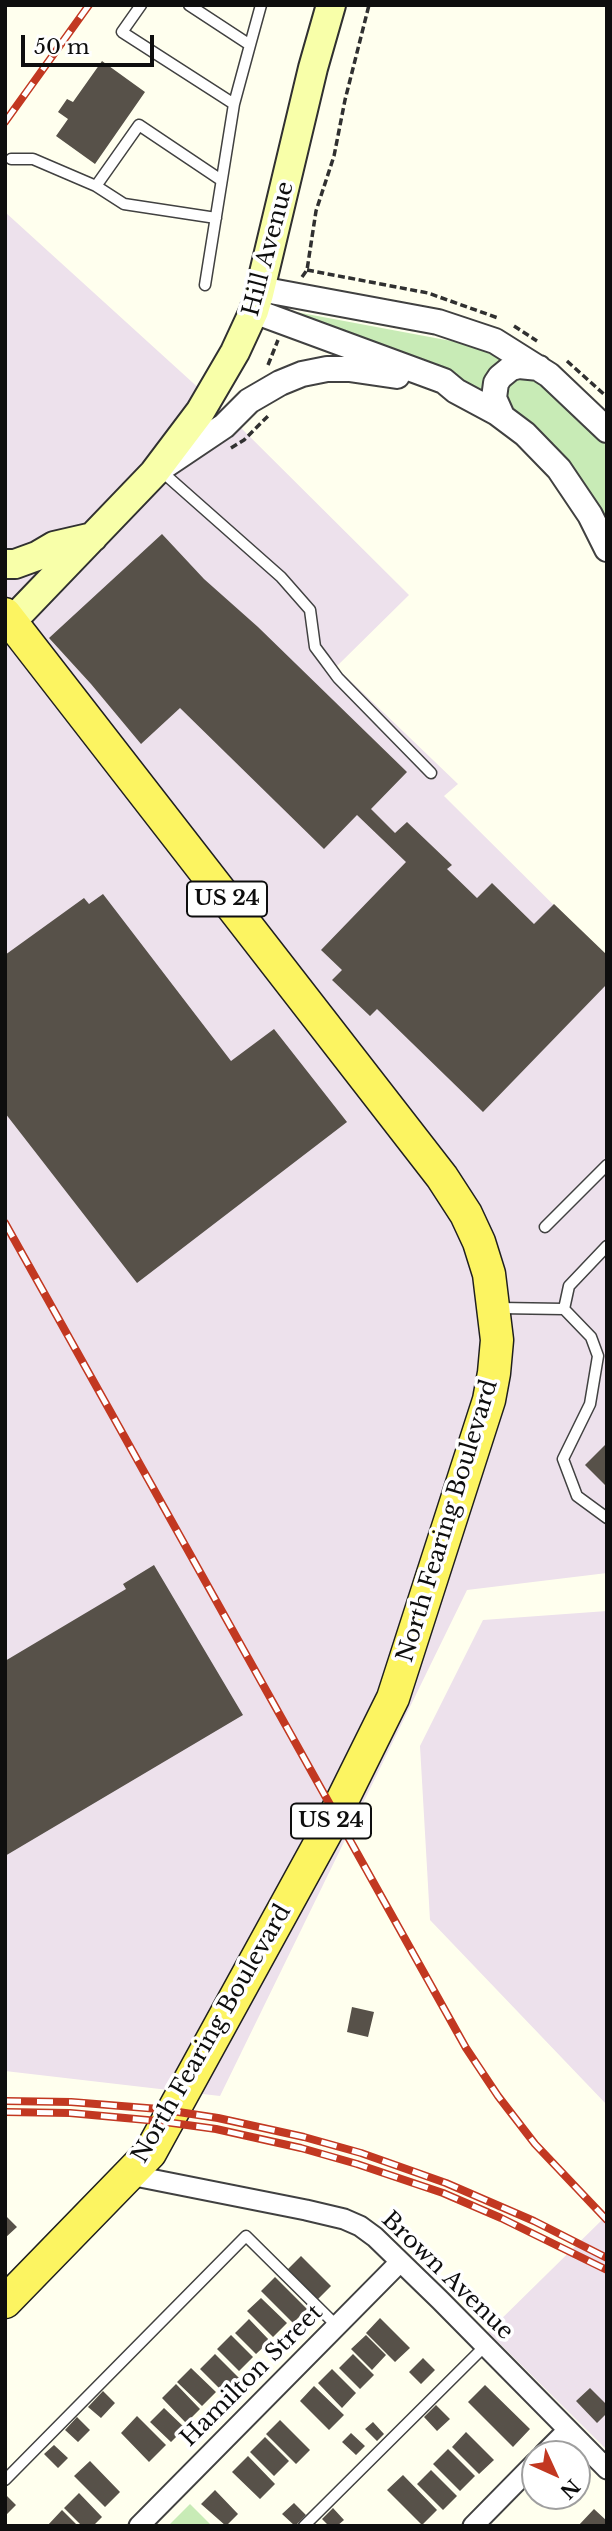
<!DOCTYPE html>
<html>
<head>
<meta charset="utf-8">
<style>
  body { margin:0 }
  #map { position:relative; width:612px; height:2531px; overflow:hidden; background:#ffe; font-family:"Libre Baskerville",serif }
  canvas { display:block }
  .frame { position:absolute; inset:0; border:7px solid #0e0e0e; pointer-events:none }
  .north { position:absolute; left:521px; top:2440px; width:70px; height:70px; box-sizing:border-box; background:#fff; border:2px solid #9f9f9f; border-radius:50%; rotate:135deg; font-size:19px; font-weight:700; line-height:28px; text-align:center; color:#0e0e0e }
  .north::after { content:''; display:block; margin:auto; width:24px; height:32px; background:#c23821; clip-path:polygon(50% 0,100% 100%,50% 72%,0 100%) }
  .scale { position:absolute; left:21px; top:35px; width:133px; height:32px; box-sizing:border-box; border:4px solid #0e0e0e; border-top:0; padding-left:9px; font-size:21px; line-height:24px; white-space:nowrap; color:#0e0e0e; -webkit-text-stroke:5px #fff; paint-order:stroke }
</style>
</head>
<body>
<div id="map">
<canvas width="612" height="2531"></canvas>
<div class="frame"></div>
<div class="north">N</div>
<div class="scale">50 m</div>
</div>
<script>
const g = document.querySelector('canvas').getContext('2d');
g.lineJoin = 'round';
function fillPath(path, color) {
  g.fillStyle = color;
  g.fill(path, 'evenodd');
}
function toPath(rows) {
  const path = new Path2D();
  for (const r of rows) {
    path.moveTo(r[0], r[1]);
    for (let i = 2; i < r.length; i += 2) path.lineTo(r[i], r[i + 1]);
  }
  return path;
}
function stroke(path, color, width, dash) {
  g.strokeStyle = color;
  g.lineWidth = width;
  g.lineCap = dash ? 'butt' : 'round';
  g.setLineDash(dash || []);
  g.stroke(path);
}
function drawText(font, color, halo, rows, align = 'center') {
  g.font = font + ' "Libre Baskerville",serif';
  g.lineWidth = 7;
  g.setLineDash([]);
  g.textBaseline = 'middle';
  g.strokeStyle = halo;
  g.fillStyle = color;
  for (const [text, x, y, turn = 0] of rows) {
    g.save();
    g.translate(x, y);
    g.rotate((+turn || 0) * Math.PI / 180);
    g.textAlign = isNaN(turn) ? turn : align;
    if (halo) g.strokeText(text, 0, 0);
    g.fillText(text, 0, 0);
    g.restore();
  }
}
const industrial = toPath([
  [5,212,225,412,409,595,336,667,458,784,444,796,607,958,607,1573,467,1590,220,2096,5,2071],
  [607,1611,607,2105,430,1920,420,1746,483,1620],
  [607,2215,607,2450,488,2332]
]);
const green = toPath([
  [296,312,462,343,488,351,503,360,485,390,481,391,291,313],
  [531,375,599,437,607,447,607,522,567,461,509,408,502,393,510,378],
  [190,2504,212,2526,168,2526]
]);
const building = toPath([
  [102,61,145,92,95,164,56,136,68,119,58,112,67,99,73,102],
  [162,534,204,579,258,627,407,772,371,809,395,833,407,822,452,865,447,869,477,898,492,883,534,924,554,904,607,955,607,984,483,1112,377,1009,370,1016,332,980,342,970,321,950,406,862,357,815,324,849,180,708,141,744,91,684,49,638],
  [103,894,231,1061,274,1029,347,1122,137,1283,5,1113,5,955,84,898,89,904],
  [607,1443,607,1487,585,1465],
  [154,1565,243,1715,5,1856,5,1661,126,1589,123,1584],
  [352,2007,374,2012,368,2037,347,2032],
  [5,2215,17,2227,5,2238],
  [301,2256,331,2286,317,2300,287,2270],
  [275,2277,307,2309,293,2323,261,2291],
  [261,2298,287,2323,273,2337,247,2311],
  [380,2318,410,2348,395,2362,366,2333],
  [249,2319,270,2341,256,2354,235,2333],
  [231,2335,253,2357,239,2371,217,2349],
  [366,2335,386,2355,372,2370,351,2349],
  [215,2354,239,2378,224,2393,200,2369],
  [353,2354,374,2375,360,2389,339,2368],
  [423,2358,435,2370,421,2384,409,2372],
  [191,2368,216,2392,202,2406,177,2382],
  [332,2369,356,2393,342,2408,318,2383],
  [176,2384,200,2409,186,2423,162,2398],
  [485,2385,530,2429,513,2447,468,2402],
  [314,2386,344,2415,329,2430,300,2401],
  [590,2388,607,2405,607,2413,597,2423,576,2401],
  [103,2391,115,2403,101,2418,88,2407],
  [436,2405,450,2419,437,2431,424,2417],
  [164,2408,185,2428,171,2442,150,2422],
  [137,2416,166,2445,149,2462,121,2433],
  [77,2417,90,2430,78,2442,65,2430],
  [280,2420,310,2450,296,2464,266,2434],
  [373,2422,384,2434,377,2441,365,2429],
  [466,2432,494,2460,479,2474,452,2447],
  [351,2433,365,2446,356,2455,342,2442],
  [265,2437,289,2461,274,2476,250,2452],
  [54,2445,68,2458,58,2468,44,2454],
  [448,2449,475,2476,460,2491,433,2464],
  [248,2456,275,2484,260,2499,232,2472],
  [90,2461,120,2492,105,2507,74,2476],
  [431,2470,457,2496,443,2510,417,2484],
  [403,2475,437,2510,422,2525,387,2490],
  [215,2490,238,2514,226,2526,201,2504],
  [79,2493,102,2517,93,2526,82,2526,64,2508],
  [5,2494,16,2505,5,2516],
  [294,2503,306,2515,295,2526,282,2514],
  [333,2508,344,2520,337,2526,329,2526,322,2519],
  [594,2509,607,2521,606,2526,578,2526],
  [62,2510,78,2526,47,2526]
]);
const path = toPath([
  [307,270,428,293,498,318],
  [302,277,307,270,316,211,334,156,345,100,369,5],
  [514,326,537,341],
  [567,361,607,397],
  [268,365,278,340],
  [231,448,244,440,270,414]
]);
const service = toPath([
  [141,5,122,32,234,104,205,285],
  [189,5,250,45,261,5],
  [234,104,250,45],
  [11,159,33,159,96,186,124,204,216,218],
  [96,186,139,125,221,180],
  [160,470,281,577,310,610,315,647,324,659,338,678,431,773],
  [545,1227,607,1165],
  [499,1308,564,1309,591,1337,598,1356,590,1404,563,1459,577,1496,607,1518],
  [564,1309,569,1286,607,1246],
  [5,2480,246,2236,337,2326],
  [304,2526,485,2346]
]);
const minor = toPath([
  [130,2175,306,2210,344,2219,360,2226,375,2237,440,2300,607,2469],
  [544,2454,568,2430],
  [139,2526,400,2262],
  [473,2526,535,2463]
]);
const tertiary = toPath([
  [260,289,438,322,495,341,549,375,607,430],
  [254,311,444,381,456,391,497,413,525,434,559,469,590,515,607,549],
  [502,416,494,398,496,383,500,377,511,368,519,366,539,368],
  [163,467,224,426,249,401,280,383,302,374,327,369,349,369,397,376]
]);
const secondary = toPath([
  [5,564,15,564,37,556,54,546,93,537],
  [11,622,154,473,200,412,235,352,254,311,259,294,313,68,331,5]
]);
const primary = toPath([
  [5,614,442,1177,466,1214,479,1242,489,1274,497,1340,494,1373,489,1400,393,1698,330,1825,150,2153,5,2302]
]);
const rail = toPath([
  [5,122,89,5],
  [5,1223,466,2048,498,2096,535,2144,607,2220],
  [5,2101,71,2102,159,2109,218,2118,304,2137,361,2153,446,2183,534,2221,607,2258],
  [5,2112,70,2113,158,2121,216,2129,301,2148,357,2164,443,2193,501,2218,607,2270]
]);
const shields = [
  [227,899,80],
  [331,1821,80]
];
const shieldNames = [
  ["US 24",227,899],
  ["US 24",331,1821]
];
const streetNames = [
  ["Hill Avenue",269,249,-75],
  ["North Fearing Boulevard",448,1521,-73],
  ["North Fearing Boulevard",212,2034,-60],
  ["Brown Avenue",447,2276,44],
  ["Hamilton Street",252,2376,-45]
];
fillPath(industrial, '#ede1ec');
fillPath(green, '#c8ebb6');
fillPath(building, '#575149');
stroke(service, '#414141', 13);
stroke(minor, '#414141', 23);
stroke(tertiary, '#414141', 28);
stroke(secondary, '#303030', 32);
stroke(primary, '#1f1f1f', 35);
stroke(path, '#303030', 3.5, [7, 3.5]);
stroke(service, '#fff', 10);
stroke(minor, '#fff', 19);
stroke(tertiary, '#fff', 24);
stroke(secondary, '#f8ffa9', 28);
stroke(primary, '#fcf461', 32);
stroke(rail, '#c23821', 8);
stroke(rail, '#fff', 5, [16]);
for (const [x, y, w] of shields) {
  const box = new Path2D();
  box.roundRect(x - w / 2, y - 17.5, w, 35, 5);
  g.fillStyle = '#fff';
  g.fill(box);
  stroke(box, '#0e0e0e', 2);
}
drawText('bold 21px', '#0e0e0e', null, shieldNames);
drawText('23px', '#0e0e0e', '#fff', streetNames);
</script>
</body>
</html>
